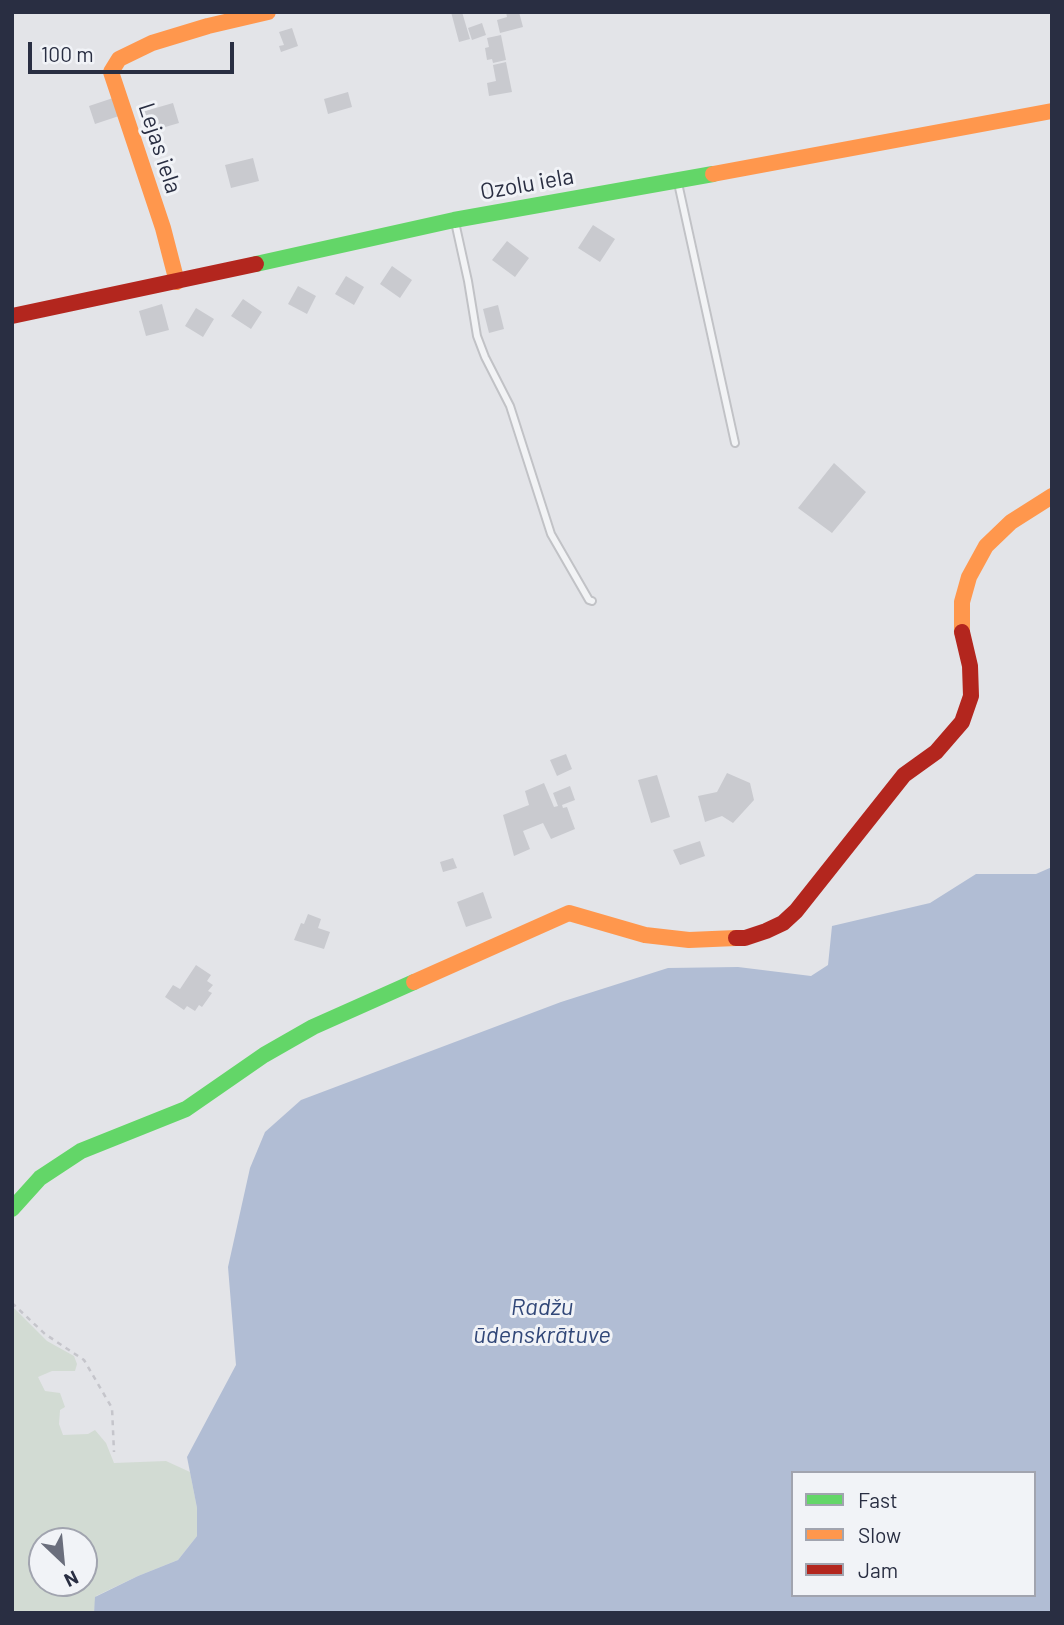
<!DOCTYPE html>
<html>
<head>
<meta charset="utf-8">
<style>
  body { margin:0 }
  #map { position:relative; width:1064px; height:1625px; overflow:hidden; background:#e3e4e8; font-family:Barlow,sans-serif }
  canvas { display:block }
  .frame { position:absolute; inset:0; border:14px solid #292e42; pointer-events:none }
  .legend { position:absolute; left:791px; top:1471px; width:245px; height:126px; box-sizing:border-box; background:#f1f3f7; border:2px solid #a1a4af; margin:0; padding:9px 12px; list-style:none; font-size:21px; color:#292e42 }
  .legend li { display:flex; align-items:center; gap:14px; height:35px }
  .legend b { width:35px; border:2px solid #a1a4af }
  .north { position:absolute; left:28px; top:1527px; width:70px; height:70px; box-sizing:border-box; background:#f1f3f7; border:2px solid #a1a4af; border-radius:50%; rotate:154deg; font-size:19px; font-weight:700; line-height:28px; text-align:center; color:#292e42 }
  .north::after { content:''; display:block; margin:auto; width:24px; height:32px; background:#6a6e7c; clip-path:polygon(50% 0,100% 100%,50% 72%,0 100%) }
  .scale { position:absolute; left:28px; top:42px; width:206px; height:32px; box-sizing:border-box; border:4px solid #292e42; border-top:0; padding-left:9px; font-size:21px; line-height:24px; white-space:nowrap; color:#292e42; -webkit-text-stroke:5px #f1f3f7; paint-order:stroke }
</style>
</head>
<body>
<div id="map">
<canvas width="1064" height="1625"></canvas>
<div class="frame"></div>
<ul class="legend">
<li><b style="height:9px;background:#63d668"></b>Fast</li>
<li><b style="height:9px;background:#ff974d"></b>Slow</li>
<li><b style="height:9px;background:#b3261e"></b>Jam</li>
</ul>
<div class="north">N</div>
<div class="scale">100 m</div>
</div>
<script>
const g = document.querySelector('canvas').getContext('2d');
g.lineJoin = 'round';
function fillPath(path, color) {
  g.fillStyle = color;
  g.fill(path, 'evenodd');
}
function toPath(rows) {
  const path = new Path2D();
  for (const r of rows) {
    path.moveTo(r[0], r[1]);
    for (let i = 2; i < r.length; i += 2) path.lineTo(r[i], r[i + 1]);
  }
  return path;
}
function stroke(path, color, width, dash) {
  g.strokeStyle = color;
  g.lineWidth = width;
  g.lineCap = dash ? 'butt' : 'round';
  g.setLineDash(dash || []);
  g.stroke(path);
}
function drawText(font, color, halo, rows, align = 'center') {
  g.font = font + ' Barlow,sans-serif';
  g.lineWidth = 6;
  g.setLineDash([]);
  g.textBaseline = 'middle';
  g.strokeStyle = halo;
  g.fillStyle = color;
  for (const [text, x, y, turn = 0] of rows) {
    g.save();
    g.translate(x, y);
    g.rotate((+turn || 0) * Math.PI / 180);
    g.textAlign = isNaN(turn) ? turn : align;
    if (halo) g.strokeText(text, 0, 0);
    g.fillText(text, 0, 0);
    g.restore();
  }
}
const green = toPath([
  [12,1306,47,1341,74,1356,77,1364,75,1371,52,1371,38,1377,45,1391,60,1393,65,1407,60,1410,59,1424,63,1435,88,1434,95,1430,106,1443,114,1463,166,1461,190,1472,197,1508,197,1536,178,1560,138,1576,96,1596,94,1613,12,1613],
  [42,1541,84,1541,84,1583,42,1583]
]);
const water = toPath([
  [1052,867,1052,1613,94,1613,95,1597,138,1576,178,1560,197,1536,197,1508,187,1457,236,1365,228,1267,250,1168,265,1132,301,1100,561,1002,668,968,738,967,811,976,828,965,832,926,930,903,976,874,1036,874],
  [793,1473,1034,1473,1034,1595,793,1595]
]);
const building = toPath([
  [451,12,462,12,470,39,459,42],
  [506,12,519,12,523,27,500,33,497,20,507,17],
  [482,23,486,35,472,40,468,28],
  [292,28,298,46,281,52,279,46,284,45,279,32],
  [501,35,506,60,493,63,492,59,487,60,485,48,489,47,487,38],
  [506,62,512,92,489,96,487,83,496,81,493,65],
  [348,92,352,107,328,114,324,99],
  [113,98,119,116,95,124,89,106],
  [173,103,179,123,148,132,142,112],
  [253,158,259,181,231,188,225,165],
  [593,225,615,239,600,262,578,248],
  [507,241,529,258,515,277,492,260],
  [392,266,412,280,400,298,380,284],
  [346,276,364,287,354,305,335,294],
  [298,286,316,296,307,314,288,304],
  [243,299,262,312,251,329,231,316],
  [162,304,169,330,146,336,139,311],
  [498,305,504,329,489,333,483,309],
  [196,308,214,319,203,337,185,326],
  [834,463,866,492,832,533,798,508],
  [566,754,572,769,557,776,550,760],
  [727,773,750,783,754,800,733,823,722,816,705,822,698,796,717,792],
  [657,775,670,817,651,823,638,780],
  [544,783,554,807,558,806,553,793,570,786,575,800,562,805,563,808,567,807,575,829,551,839,543,823,523,831,530,849,514,856,503,815,529,805,525,791],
  [700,841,705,856,680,865,673,850],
  [453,858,457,868,443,872,440,862],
  [483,892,492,918,466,927,457,902],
  [308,914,321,919,318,928,330,932,324,949,294,940,301,923,304,924],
  [196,965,211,975,207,981,213,985,208,991,212,993,202,1007,199,1005,195,1011,187,1006,184,1010,165,997,173,985,180,989]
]);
const path = toPath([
  [12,1303,45,1334,84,1360,112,1408,114,1452]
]);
const lane = toPath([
  [678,183,735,443],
  [455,222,468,281,477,336,485,357,510,406,551,534,589,600,592,601]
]);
const fast = toPath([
  [256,264,454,220,713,174],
  [12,1209,40,1178,81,1151,186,1109,264,1055,313,1027,414,982]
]);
const slow = toPath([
  [713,174,1052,111],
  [177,282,163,228,111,72,119,59,152,43,208,26,268,12],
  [962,632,962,602,969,577,986,546,1011,522,1052,496],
  [414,982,569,913,645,935,689,940,736,938]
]);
const jam = toPath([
  [12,316,256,264],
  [736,938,745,938,766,931,783,923,796,911,904,775,936,752,962,722,971,696,970,666,962,632]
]);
const streetNames = [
  ["Lejas iela",160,148,72],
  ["Ozolu iela",527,184,-10]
];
const waterNames = [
  ["Radžu",542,1307],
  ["ūdenskrātuve",542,1335]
];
fillPath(green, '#d2dbd3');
fillPath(water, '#b1bdd4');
fillPath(building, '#c9cacf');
stroke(lane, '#c1c2c6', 10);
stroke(path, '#c5c5cb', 2.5, [5, 5]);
stroke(lane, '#f2f3f5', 6);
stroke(fast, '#63d668', 16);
stroke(slow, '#ff974d', 16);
stroke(jam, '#b3261e', 16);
drawText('23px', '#292e42', '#f1f3f7', streetNames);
drawText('italic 24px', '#314778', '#f1f3f7', waterNames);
</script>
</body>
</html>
